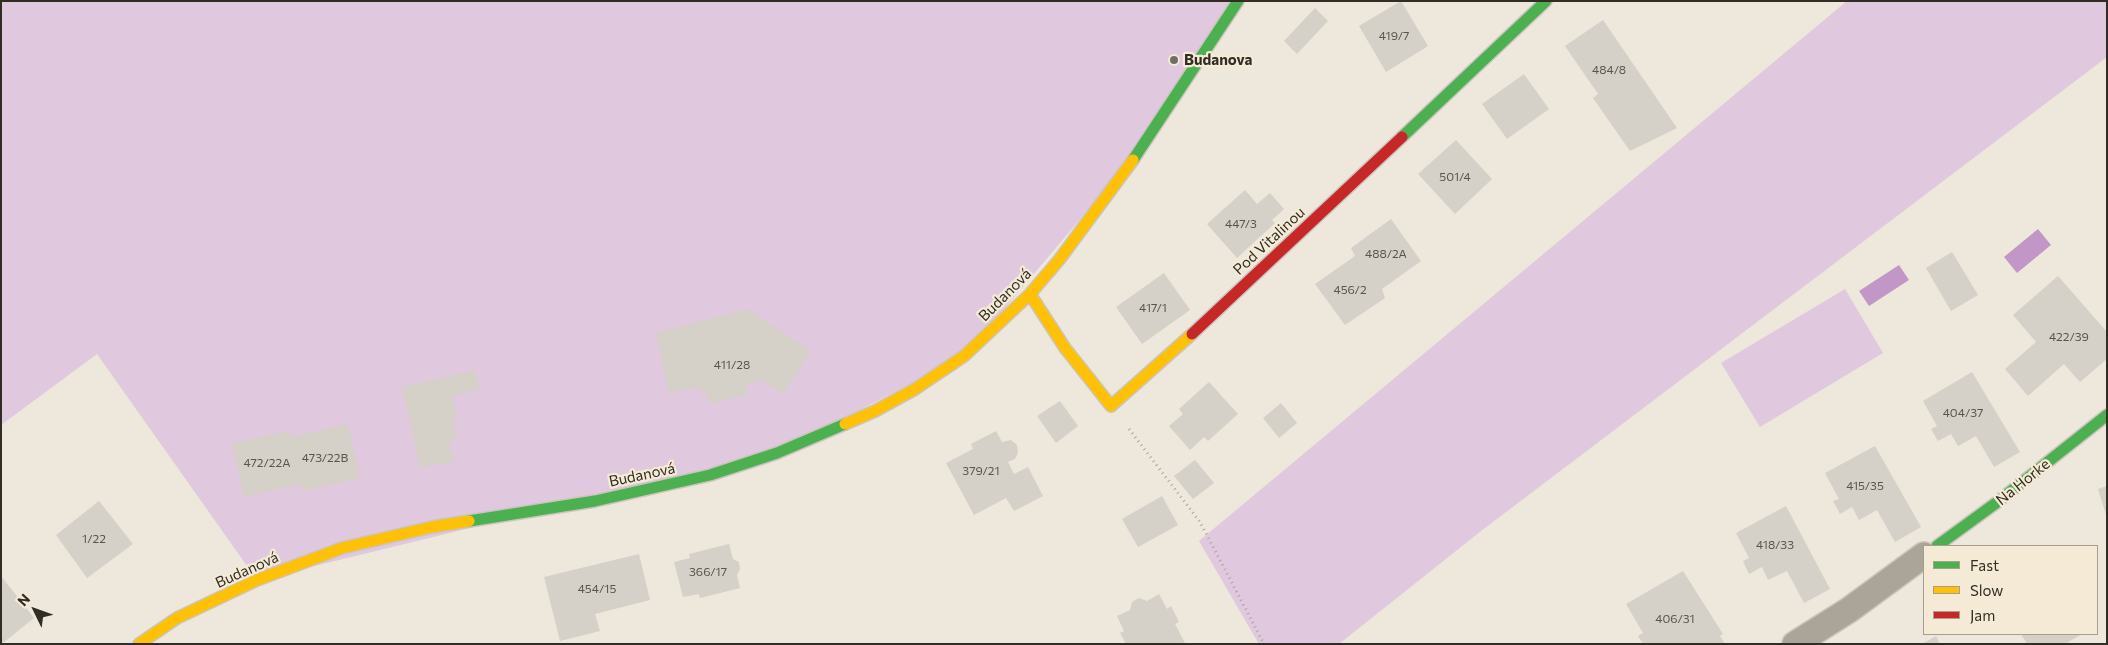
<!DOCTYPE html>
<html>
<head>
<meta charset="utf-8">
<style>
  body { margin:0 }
  #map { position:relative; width:2108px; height:645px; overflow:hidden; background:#ede7dc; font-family:Commissioner,sans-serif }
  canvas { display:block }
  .frame { position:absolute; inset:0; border:2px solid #312d25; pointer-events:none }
  .legend { position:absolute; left:1923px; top:545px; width:175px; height:90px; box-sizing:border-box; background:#f4ead5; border:1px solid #a69e8f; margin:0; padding:6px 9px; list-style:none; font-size:15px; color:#312d25 }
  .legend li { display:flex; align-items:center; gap:10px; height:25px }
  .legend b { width:25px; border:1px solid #a69e8f }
  .north { position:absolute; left:10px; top:585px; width:50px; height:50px; -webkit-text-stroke:4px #f4ead5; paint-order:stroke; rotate:312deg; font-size:14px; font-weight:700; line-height:20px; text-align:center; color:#312d25 }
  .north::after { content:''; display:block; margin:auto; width:18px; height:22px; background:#312d25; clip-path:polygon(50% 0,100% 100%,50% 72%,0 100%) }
</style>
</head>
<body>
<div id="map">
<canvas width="2108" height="645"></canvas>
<div class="frame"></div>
<ul class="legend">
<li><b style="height:6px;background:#4caf50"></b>Fast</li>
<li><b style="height:6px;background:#ffc107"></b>Slow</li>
<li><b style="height:6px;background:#c62828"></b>Jam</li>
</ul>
<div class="north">N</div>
</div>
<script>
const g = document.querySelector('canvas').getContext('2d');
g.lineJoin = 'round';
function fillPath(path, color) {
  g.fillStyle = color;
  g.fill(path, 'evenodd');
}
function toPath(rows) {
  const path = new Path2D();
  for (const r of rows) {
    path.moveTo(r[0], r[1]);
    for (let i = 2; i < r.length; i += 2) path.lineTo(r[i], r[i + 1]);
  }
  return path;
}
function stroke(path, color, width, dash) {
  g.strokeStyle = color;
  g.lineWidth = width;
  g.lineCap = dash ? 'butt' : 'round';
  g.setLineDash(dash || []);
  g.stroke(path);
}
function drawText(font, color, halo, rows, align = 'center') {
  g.font = font + ' Commissioner,sans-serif';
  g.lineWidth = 4.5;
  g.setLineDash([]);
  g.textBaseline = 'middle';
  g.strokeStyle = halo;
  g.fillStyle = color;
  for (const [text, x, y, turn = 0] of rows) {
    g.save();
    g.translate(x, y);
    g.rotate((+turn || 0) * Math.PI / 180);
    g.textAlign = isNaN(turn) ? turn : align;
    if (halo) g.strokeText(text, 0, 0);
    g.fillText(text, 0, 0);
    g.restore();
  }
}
const green = toPath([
  [1,1,1238,1,1145,143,964,356,777,453,257,580,97,354,1,425],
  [1847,1,2107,1,2107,57,1481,531,1339,644,1259,644,1199,541],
  [1845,289,1883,353,1760,427,1721,363]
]);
const water = toPath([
  [2038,229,2051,245,2017,273,2004,257],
  [1899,265,1909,280,1869,306,1859,291]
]);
const building = toPath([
  [1401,1,1428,46,1386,72,1359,26],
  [1315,8,1328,21,1297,54,1284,41],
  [1603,20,1677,128,1630,151,1593,98,1598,94,1565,46],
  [1524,74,1549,109,1507,139,1482,104],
  [1456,140,1492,179,1455,214,1418,174],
  [1245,190,1257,204,1270,193,1284,209,1272,220,1275,223,1237,258,1207,224],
  [1391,219,1421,261,1382,289,1385,298,1345,325,1315,284,1355,256,1351,248],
  [1952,252,1978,295,1951,311,1926,268],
  [1164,273,1190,310,1142,344,1116,307],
  [2058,276,2107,332,2107,359,2080,382,2064,364,2028,396,2005,369,2036,342,2013,315],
  [747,309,811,351,783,394,761,380,746,384,748,394,710,404,708,395,696,387,669,393,656,333],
  [475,370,479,389,452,396,457,418,452,419,457,439,449,441,454,461,420,468,402,387],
  [1972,372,2020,452,1994,467,1976,436,1958,446,1951,434,1938,441,1931,429,1937,426,1923,401],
  [1209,382,1238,414,1208,441,1204,437,1190,450,1169,426,1183,414,1179,409],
  [1060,401,1078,426,1056,443,1037,416],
  [1281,403,1297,423,1279,438,1263,418],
  [348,424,360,478,303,491,301,484,244,497,232,443,289,431,291,437],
  [996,431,1002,442,1011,440,1017,445,1018,453,1015,459,1008,462,1014,474,1028,467,1043,496,1014,511,1006,498,974,515,946,463,973,449,971,444],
  [1875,446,1921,527,1895,542,1877,510,1859,520,1852,507,1840,514,1833,501,1839,499,1825,473],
  [1195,460,1214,483,1193,499,1174,476],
  [2107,486,2107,515,2106,515,2098,489],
  [1162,496,1178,525,1138,547,1122,519],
  [99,501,133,544,87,578,56,535],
  [1786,506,1830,589,1804,603,1787,571,1768,580,1762,567,1749,574,1743,561,1749,558,1736,533],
  [729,544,733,559,739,562,740,569,737,575,740,588,700,598,699,594,683,597,674,562,690,558,689,554],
  [639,554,650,600,595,614,600,631,560,641,544,577],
  [1683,571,1723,634,1720,636,1725,644,1643,644,1638,636,1643,633,1626,604],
  [1,576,34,618,3,643,1,640],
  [1159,594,1167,609,1171,606,1179,622,1175,624,1185,643,1126,644,1120,633,1124,631,1117,616,1130,610,1132,602,1139,598,1147,601],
  [2021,634,2082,634,2065,644,2027,644],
  [1936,636,1940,644,1922,644]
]);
const path = toPath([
  [1129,429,1200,522,1264,644]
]);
const street = toPath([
  [1795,644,1849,610,1924,555]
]);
const fast = toPath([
  [1402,137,1546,1],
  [1133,160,1238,1],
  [469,521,595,501,710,475,777,453,845,424],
  [1937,546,1996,503,2107,415]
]);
const slow = toPath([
  [1030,294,1065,348,1111,406,1192,334],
  [845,424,875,411,915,389,964,356,1030,294,1059,260,1133,160],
  [139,644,177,618,257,580,342,548,432,527,469,521]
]);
const jam = toPath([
  [1192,334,1402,137]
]);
const markers = [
  [1174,60,5,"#736e65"]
];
const numberNames = [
  ["419/7",1394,36],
  ["484/8",1609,70],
  ["501/4",1455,177],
  ["447/3",1241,224],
  ["488/2A",1386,254],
  ["456/2",1350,290],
  ["417/1",1153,308],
  ["422/39",2069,337],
  ["411/28",732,365],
  ["404/37",1963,413],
  ["473/22B",325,458],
  ["472/22A",267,463],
  ["379/21",981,471],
  ["415/35",1865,486],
  ["1/22",94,539],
  ["418/33",1775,545],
  ["366/17",708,572],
  ["454/15",597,589],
  ["406/31",1675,619]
];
const poiNames = [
  ["Budanova",1184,60]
];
const streetNames = [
  ["Pod Vitalinou",1269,241,-43],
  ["Budanová",1005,295,-45],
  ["Budanová",642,475,-12],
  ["Na Horke",2023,482,-39],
  ["Budanová",247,570,-24]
];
fillPath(green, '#e0c8de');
fillPath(water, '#c297c8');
fillPath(building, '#d5d0c8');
stroke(street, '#cac5bd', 28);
stroke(fast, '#cac5bd', 14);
stroke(slow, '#cac5bd', 14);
stroke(jam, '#cac5bd', 14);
stroke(path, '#aba69b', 3, [1, 4]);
stroke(street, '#aaa598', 25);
stroke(fast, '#4caf50', 11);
stroke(slow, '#ffc107', 11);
stroke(jam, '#c62828', 11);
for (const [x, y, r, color] of markers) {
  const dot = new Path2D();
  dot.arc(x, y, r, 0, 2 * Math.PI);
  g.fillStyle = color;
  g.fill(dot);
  stroke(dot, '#f4ead5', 2);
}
drawText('12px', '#5a564e', null, numberNames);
drawText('bold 15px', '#312d25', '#f4ead5', poiNames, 'left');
drawText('15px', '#312d25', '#f4ead5', streetNames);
</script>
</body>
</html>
